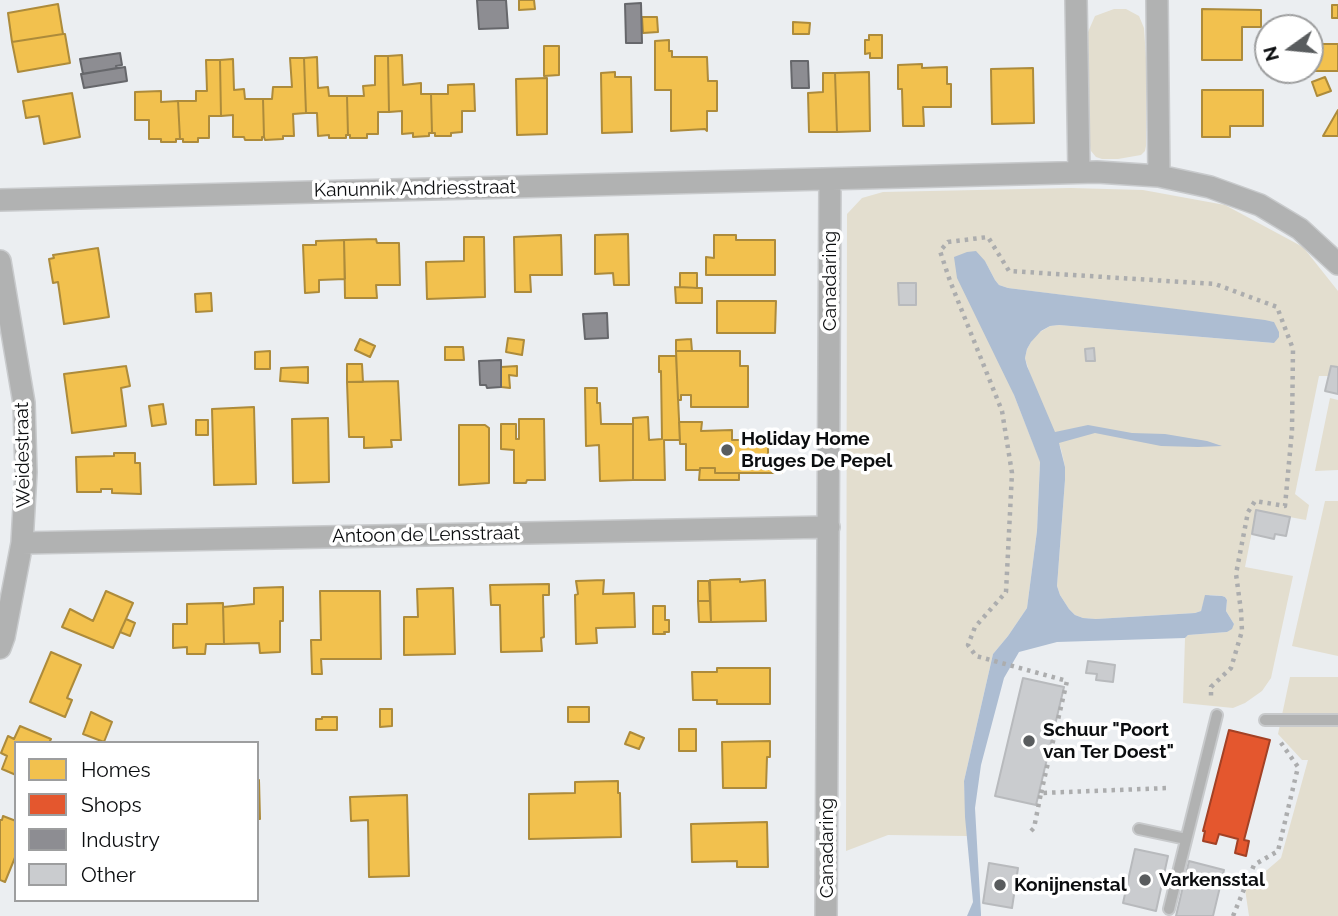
<!DOCTYPE html>
<html>
<head>
<meta charset="utf-8">
<style>
  body { margin:0 }
  #map { position:relative; width:1338px; height:916px; overflow:hidden; background:#ebeef1; font-family:Raleway,sans-serif }
  canvas { display:block }
  .legend { position:absolute; left:14px; top:741px; width:245px; height:161px; box-sizing:border-box; background:#fff; border:2px solid #9d9e9f; margin:0; padding:9px 12px; list-style:none; font-size:21px; color:#0b0d0f }
  .legend li { display:flex; align-items:center; gap:14px; height:35px }
  .legend b { width:35px; border:2px solid #9d9e9f }
  .north { position:absolute; left:1254px; top:14px; width:70px; height:70px; box-sizing:border-box; background:#fff; border:2px solid #9d9e9f; border-radius:50%; rotate:255deg; font-size:19px; font-weight:700; line-height:28px; text-align:center; color:#0b0d0f }
  .north::after { content:''; display:block; margin:auto; width:24px; height:32px; background:#595c5e; clip-path:polygon(50% 0,100% 100%,50% 72%,0 100%) }
</style>
</head>
<body>
<div id="map">
<canvas width="1338" height="916"></canvas>
<ul class="legend">
<li><b style="height:19px;background:#f2c14e"></b>Homes</li>
<li><b style="height:19px;background:#e4572e"></b>Shops</li>
<li><b style="height:19px;background:#8d8d92"></b>Industry</li>
<li><b style="height:19px;background:#cacccf"></b>Other</li>
</ul>
<div class="north">N</div>
</div>
<script>
const g = document.querySelector('canvas').getContext('2d');
g.lineJoin = 'round';
function fillPath(path, color) {
  g.fillStyle = color;
  g.fill(path, 'evenodd');
}
function toPath(rows) {
  const path = new Path2D();
  for (const r of rows) {
    path.moveTo(r[0], r[1]);
    for (let i = 2; i < r.length; i += 2) path.lineTo(r[i], r[i + 1]);
  }
  return path;
}
function stroke(path, color, width, dash) {
  g.strokeStyle = color;
  g.lineWidth = width;
  g.lineCap = dash ? 'butt' : 'round';
  g.setLineDash(dash || []);
  g.stroke(path);
}
function drawText(font, color, halo, rows, align = 'center') {
  g.font = font + ' Raleway,sans-serif';
  g.lineWidth = 7;
  g.setLineDash([]);
  g.textBaseline = 'middle';
  g.strokeStyle = halo;
  g.fillStyle = color;
  for (const [text, x, y, turn = 0] of rows) {
    g.save();
    g.translate(x, y);
    g.rotate((+turn || 0) * Math.PI / 180);
    g.textAlign = isNaN(turn) ? turn : align;
    if (halo) g.strokeText(text, 0, 0);
    g.fillText(text, 0, 0);
    g.restore();
  }
}
const green = toPath([
  [1114,9,1126,9,1139,16,1144,28,1146,58,1146,146,1145,151,1141,155,1118,159,1102,159,1096,157,1091,151,1089,141,1088,32,1095,16],
  [1071,188,1143,190,1225,205,1303,247,1338,291,1338,376,1319,376,1295,494,1309,505,1306,520,1256,511,1245,567,1293,576,1271,678,1262,691,1245,703,1233,708,1183,703,1185,638,1188,635,1227,632,1234,624,1226,611,1227,600,1225,597,1222,596,1210,595,1204,601,1201,611,1195,613,1096,619,1083,618,1075,615,1069,609,1060,595,1057,586,1065,480,1065,467,1061,449,1032,381,1025,358,1027,349,1035,335,1050,326,1059,325,1274,343,1274,322,1008,288,999,285,995,280,985,261,1014,395,1040,461,1037,531,1027,608,1008,636,993,654,964,781,967,836,888,835,846,851,847,214,862,198,883,192],
  [1330,398,1338,400,1338,470,1315,471],
  [1325,501,1338,501,1338,656,1292,646],
  [1290,677,1338,677,1338,916,1249,916,1245,889,1281,858,1308,760,1302,760,1278,734]
]);
const water = toPath([
  [976,251,985,261,995,280,999,285,1008,288,1265,320,1274,322,1279,332,1279,337,1274,343,1059,325,1050,326,1041,331,1031,342,1027,349,1025,358,1027,366,1055,432,1088,425,1132,433,1165,434,1207,441,1222,446,1198,447,1161,446,1095,433,1059,443,1065,467,1065,480,1057,586,1060,595,1069,609,1075,615,1083,618,1096,619,1195,613,1201,611,1205,595,1222,596,1225,597,1227,600,1226,611,1234,624,1232,629,1227,632,1188,635,1185,638,1057,642,1019,652,1004,678,981,765,975,808,981,914,981,916,967,916,973,902,965,817,964,781,993,654,1008,636,1027,608,1037,531,1040,462,1014,395,957,278,954,257,967,252]
]);
const homes = toPath([
  [519,0,534,0,535,9,519,10,519,0],
  [58,4,63,34,12,42,8,13,58,4],
  [1332,5,1338,5,1338,18,1332,18,1332,5],
  [1202,9,1261,10,1261,27,1242,27,1242,60,1202,60,1202,9],
  [642,17,657,17,658,32,643,33,642,17],
  [793,22,810,23,809,34,793,34,793,22],
  [63,34,65,34,70,63,18,72,12,42,63,34],
  [869,35,882,35,882,58,870,58,870,53,865,54,865,40,869,40,869,35],
  [669,40,669,51,672,51,672,57,707,57,708,81,717,81,717,111,707,111,707,131,705,129,671,131,671,90,655,90,655,41,669,40],
  [1311,44,1338,44,1338,71,1313,71,1313,60,1311,60,1311,44],
  [544,46,559,46,559,75,544,76,544,46],
  [402,55,403,85,421,83,421,94,431,94,432,133,429,133,429,136,413,137,413,133,402,134,402,111,389,112,388,56,402,55],
  [375,56,388,56,389,112,378,112,378,134,367,134,367,138,350,138,350,135,348,135,347,96,364,96,363,86,375,85,375,56],
  [317,57,318,88,328,87,329,96,347,96,348,135,346,135,346,138,329,138,329,135,318,136,317,113,306,113,304,58,317,57],
  [290,58,304,58,306,113,293,114,294,136,283,136,283,139,265,140,264,137,263,99,272,99,273,87,292,87,290,58],
  [233,59,234,90,244,89,245,99,263,99,264,137,262,137,262,140,245,140,244,137,233,137,233,115,221,116,220,60,233,59],
  [206,60,220,60,221,116,209,116,209,138,198,138,198,142,183,142,183,139,180,139,178,101,196,101,196,91,207,91,206,60],
  [922,64,922,68,947,67,947,84,951,84,951,107,923,107,924,126,903,126,902,89,898,89,898,65,922,64],
  [1033,68,1034,123,992,124,991,69,1033,68],
  [615,72,615,77,631,77,632,132,602,133,601,73,615,72],
  [869,72,870,131,837,132,835,73,869,72],
  [823,73,835,73,837,132,809,132,808,93,823,92,823,73],
  [1325,77,1331,91,1317,96,1312,82,1325,77],
  [547,78,547,134,517,135,516,79,547,78],
  [474,84,475,111,462,111,462,132,451,133,451,136,435,136,435,133,432,133,431,94,448,94,448,85,474,84],
  [1202,90,1263,90,1263,126,1230,126,1230,137,1202,137,1202,90],
  [161,91,161,102,178,101,180,139,176,139,176,142,161,142,161,139,149,139,149,120,135,120,135,92,161,91],
  [72,93,80,137,44,144,39,116,26,118,23,101,72,93],
  [1338,110,1338,136,1323,136,1338,110],
  [628,234,629,285,614,285,613,273,595,274,595,235,628,234],
  [561,235,562,275,530,275,531,292,515,292,514,237,561,235],
  [714,235,736,235,736,240,775,240,775,275,706,275,706,257,714,258,714,235],
  [464,237,484,237,485,297,427,299,426,262,464,261,464,237],
  [376,239,377,243,399,243,400,285,376,285,377,298,345,298,344,240,376,239],
  [344,240,345,279,319,280,319,292,305,293,303,245,316,245,316,241,344,240],
  [98,248,109,317,64,324,58,282,53,283,49,259,54,258,53,255,98,248],
  [680,273,697,273,697,288,680,287,680,273],
  [675,287,702,288,702,303,676,303,675,287],
  [211,293,212,311,196,312,195,294,211,293],
  [717,301,776,301,775,333,717,333,717,301],
  [508,338,524,340,522,355,506,352,508,338],
  [360,339,375,346,370,357,355,350,360,339],
  [691,339,692,351,676,351,676,340,691,339],
  [445,347,463,347,464,360,445,360,445,347],
  [270,351,270,369,255,369,255,352,270,351],
  [676,351,740,351,740,366,748,366,748,407,691,407,691,395,681,395,681,400,678,400,676,351],
  [659,356,676,356,680,440,664,440,665,480,633,480,633,418,648,417,649,440,662,439,661,371,659,372,659,356],
  [347,364,362,364,363,382,347,382,347,364],
  [126,366,130,386,121,388,126,426,72,433,64,374,126,366],
  [517,366,517,376,509,375,510,388,501,387,501,367,517,366],
  [308,367,308,383,280,381,281,368,308,367],
  [398,381,401,440,391,440,392,447,364,448,364,437,349,437,347,382,398,381],
  [585,388,597,388,597,403,600,403,601,424,633,424,633,480,600,481,599,445,586,446,585,388],
  [163,404,166,424,152,426,149,406,163,404],
  [254,407,256,484,214,485,212,409,254,407],
  [328,418,329,482,293,483,292,419,328,418],
  [519,419,544,419,545,480,527,480,526,483,514,483,514,450,501,449,501,424,516,424,516,439,519,439,519,419],
  [196,420,208,420,208,435,196,435,196,420],
  [679,422,702,422,701,431,732,430,732,440,768,440,768,456,782,456,782,473,715,473,715,468,700,468,700,470,686,470,686,444,680,444,679,422],
  [459,425,485,425,489,428,489,483,459,485,459,425],
  [114,453,135,453,135,463,140,463,141,494,112,493,112,489,101,489,101,492,77,492,76,457,114,456,114,453],
  [700,468,715,468,715,473,739,473,739,480,699,480,700,468],
  [740,579,740,582,765,580,766,621,711,622,710,580,740,579],
  [604,580,603,594,634,593,635,627,596,628,597,643,576,644,575,595,578,594,576,581,604,580],
  [698,581,709,581,710,601,698,601,698,581],
  [549,584,549,595,543,595,544,637,541,638,542,651,501,652,500,605,491,605,490,585,549,584],
  [283,587,283,621,280,621,280,652,260,653,259,643,224,644,223,607,254,604,254,588,283,587],
  [453,588,455,654,404,655,404,617,418,617,417,589,453,588],
  [106,591,133,603,113,648,62,627,70,609,93,621,106,591],
  [320,591,380,591,381,659,321,659,322,674,312,674,311,640,321,640,320,591],
  [698,601,710,601,711,622,699,622,698,601],
  [223,603,224,644,206,644,205,654,187,654,187,647,173,648,173,624,187,624,187,604,223,603],
  [653,606,665,606,665,620,669,620,669,632,664,632,665,634,653,634,653,606],
  [126,619,135,623,130,636,120,632,126,619],
  [51,652,81,665,67,698,72,700,65,717,30,702,51,652],
  [717,668,770,668,770,704,717,704,717,700,693,700,692,672,717,672,717,668],
  [568,707,589,707,589,722,568,722,568,707],
  [380,709,392,709,392,726,380,727,380,709],
  [91,712,112,722,104,742,83,734,91,712],
  [322,717,337,717,337,730,316,730,316,719,322,719,322,717],
  [20,726,51,739,49,743,16,743,16,775,2,769,7,756,1,753,8,736,14,739,20,726],
  [679,729,696,729,696,751,679,751,679,729],
  [630,732,644,738,639,749,625,744,630,732],
  [770,741,770,757,767,757,766,788,723,788,722,742,770,741],
  [257,780,259,780,260,819,257,819,257,780],
  [618,781,618,793,620,793,621,837,529,839,529,794,575,793,575,782,618,781],
  [407,795,409,876,369,877,368,820,351,821,350,797,407,795],
  [3,816,16,821,16,855,5,882,0,880,0,820,2,820,3,816],
  [767,822,768,867,737,867,737,861,692,862,691,824,767,822]
]);
const shops = toPath([
  [1229,730,1270,740,1244,840,1249,841,1246,856,1235,853,1238,839,1219,834,1216,844,1203,841,1205,831,1203,831,1229,730]
]);
const industry = toPath([
  [477,0,506,0,508,28,479,29,477,0],
  [641,3,642,43,626,43,625,4,641,3],
  [120,53,122,65,116,66,117,68,83,74,80,59,120,53],
  [791,61,808,61,809,88,792,88,791,61],
  [125,67,127,81,84,88,81,74,125,67],
  [607,313,608,338,585,339,583,314,607,313],
  [501,360,501,387,487,388,486,385,480,385,479,361,501,360]
]);
const building = toPath([
  [898,283,916,283,916,305,899,305,898,283],
  [1094,348,1095,361,1086,361,1085,349,1094,348],
  [1331,366,1338,367,1338,394,1325,391,1331,366],
  [1256,510,1290,517,1286,536,1275,534,1274,539,1252,534,1256,510],
  [1088,661,1115,665,1113,682,1096,680,1097,674,1086,673,1088,661],
  [1023,678,1064,687,1036,805,995,796,1023,678],
  [1135,849,1168,856,1156,911,1123,903,1135,849],
  [1189,861,1224,870,1213,916,1176,916,1189,861],
  [989,863,1018,868,1012,908,983,903,989,863]
]);
const path = toPath([
  [1041,793,1067,681,976,656,968,645,975,627,1006,592,1012,473,1002,411,950,281,940,251,948,242,988,237,1009,271,1215,284,1277,307,1293,349,1292,430,1285,506,1255,501,1248,512,1236,574,1241,611,1242,631,1231,668,1211,687,1211,699],
  [1031,831,1034,828,1041,793,1168,788],
  [1233,916,1254,865,1278,851,1298,767,1279,740]
]);
const service = toPath([
  [1265,720,1338,720],
  [1139,829,1186,839],
  [1169,909,1217,715]
]);
const minor = toPath([
  [1076,0,1079,172],
  [1157,0,1159,176],
  [0,200,1097,172,1159,176,1210,187,1260,205,1300,229,1338,264],
  [0,261,24,403,26,472,22,543,4,637,0,648],
  [22,543,829,527],
  [826,916,830,179]
]);
const markers = [
  [727,450,7,"#595c5e"],
  [1029,741,7,"#595c5e"],
  [1145,880,7,"#595c5e"],
  [1000,885,7,"#595c5e"]
];
const streetNames = [
  ["Kanunnik Andriesstraat",415,189,-1],
  ["Canadaring",830,281,-90],
  ["Weidestraat",23,455,-91],
  ["Antoon de Lensstraat",426,535,-1],
  ["Canadaring",827,848,-90]
];
const poiNames = [
  ["Holiday Home",741,439],
  ["Bruges De Pepel",741,461],
  ["Schuur \"Poort",1043,730],
  ["van Ter Doest\"",1043,752],
  ["Varkensstal",1159,880],
  ["Konijnenstal",1014,885]
];
fillPath(green, '#e3decf');
fillPath(water, '#adbdd2');
fillPath(homes, '#f2c14e');
stroke(homes, '#ad8b3b', 2);
fillPath(shops, '#e4572e');
stroke(shops, '#a34125', 2);
fillPath(industry, '#8d8d92');
stroke(industry, '#66676b', 2);
fillPath(building, '#cacccf');
stroke(building, '#b8babd', 2);
stroke(service, '#c8cacc', 14);
stroke(minor, '#c8cacc', 24);
stroke(path, '#acadae', 4.5, [3.5, 5]);
stroke(service, '#b1b2b2', 10);
stroke(minor, '#b1b2b2', 21);
for (const [x, y, r, color] of markers) {
  const dot = new Path2D();
  dot.arc(x, y, r, 0, 2 * Math.PI);
  g.fillStyle = color;
  g.fill(dot);
  stroke(dot, '#fff', 2.5);
}
drawText('19px', '#0b0d0f', '#fff', streetNames);
drawText('bold 19px', '#0b0d0f', '#fff', poiNames, 'left');
</script>
</body>
</html>
